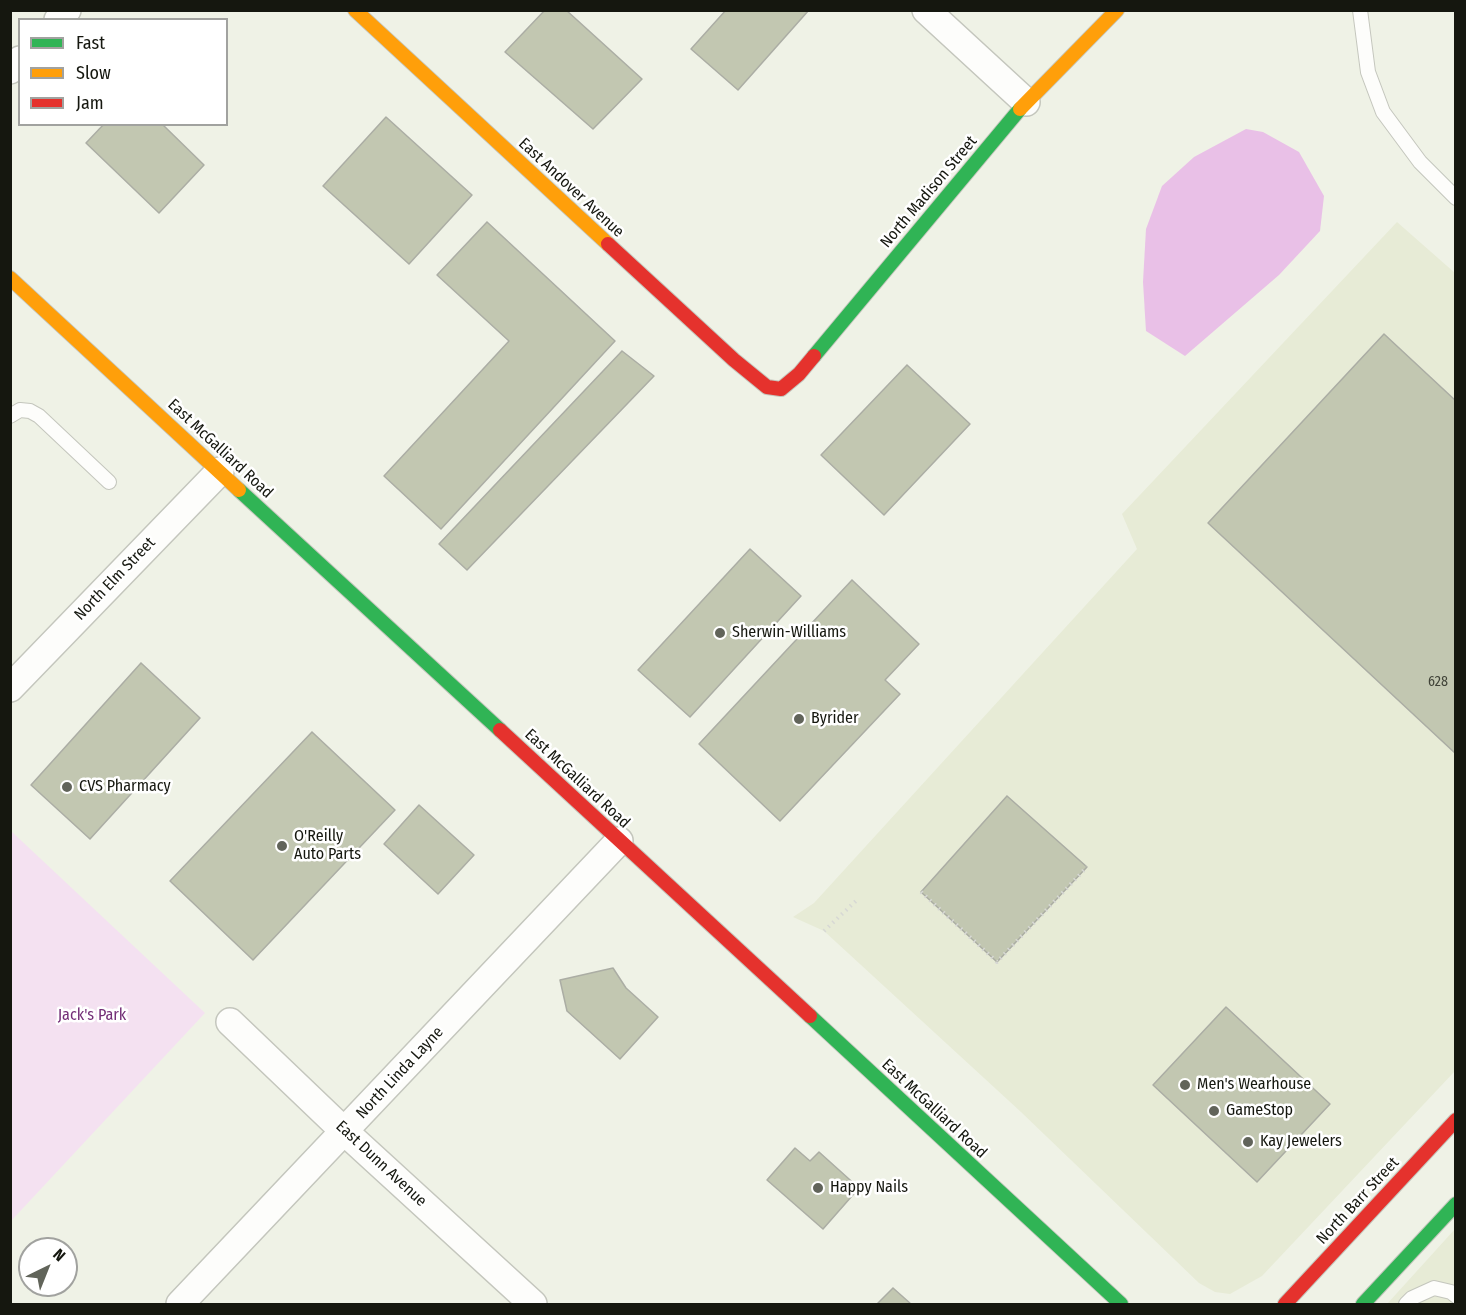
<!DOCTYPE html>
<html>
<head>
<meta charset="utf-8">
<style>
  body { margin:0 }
  #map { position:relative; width:1466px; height:1315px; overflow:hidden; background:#eff2e6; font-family:"Fira Sans Condensed",sans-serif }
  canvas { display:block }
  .frame { position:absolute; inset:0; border:12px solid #15170f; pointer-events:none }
  .legend { position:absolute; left:18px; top:18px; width:210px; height:108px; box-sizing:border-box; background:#fff; border:2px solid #a1a29f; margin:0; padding:8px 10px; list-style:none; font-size:18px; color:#15170f }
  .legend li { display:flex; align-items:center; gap:12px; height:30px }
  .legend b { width:30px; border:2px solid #a1a29f }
  .north { position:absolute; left:18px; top:1237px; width:60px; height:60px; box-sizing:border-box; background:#fff; border:2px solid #a1a29f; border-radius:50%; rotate:43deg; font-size:16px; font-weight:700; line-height:24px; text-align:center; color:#15170f }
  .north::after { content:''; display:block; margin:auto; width:21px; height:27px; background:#61645a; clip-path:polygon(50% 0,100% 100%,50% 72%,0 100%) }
</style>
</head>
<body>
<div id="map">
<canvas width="1466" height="1315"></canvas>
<div class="frame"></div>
<ul class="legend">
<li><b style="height:8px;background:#30b455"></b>Fast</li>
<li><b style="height:8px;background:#ff9f0a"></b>Slow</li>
<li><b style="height:8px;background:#e5322d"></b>Jam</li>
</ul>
<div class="north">N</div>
</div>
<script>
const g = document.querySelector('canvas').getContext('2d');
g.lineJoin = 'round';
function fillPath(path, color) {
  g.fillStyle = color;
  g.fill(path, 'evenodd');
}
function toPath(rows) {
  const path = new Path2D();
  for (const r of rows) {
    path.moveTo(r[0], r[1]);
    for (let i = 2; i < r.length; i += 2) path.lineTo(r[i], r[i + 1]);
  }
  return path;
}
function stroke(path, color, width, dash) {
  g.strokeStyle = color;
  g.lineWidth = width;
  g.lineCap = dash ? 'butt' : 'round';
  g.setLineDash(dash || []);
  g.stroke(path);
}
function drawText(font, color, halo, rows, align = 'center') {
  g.font = font + ' "Fira Sans Condensed",sans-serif';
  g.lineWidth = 5;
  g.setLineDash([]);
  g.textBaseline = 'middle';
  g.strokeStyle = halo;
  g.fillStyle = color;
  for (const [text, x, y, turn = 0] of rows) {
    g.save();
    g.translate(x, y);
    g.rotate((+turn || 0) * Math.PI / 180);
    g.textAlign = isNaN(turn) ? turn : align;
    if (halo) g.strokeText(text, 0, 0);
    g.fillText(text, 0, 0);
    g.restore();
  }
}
const built = toPath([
  [1397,222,1455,273,1455,1071,1262,1276,1230,1294,1215,1292,1199,1283,1021,1112,824,931,793,917,814,903,1137,549,1122,514],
  [1455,1229,1455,1304,1387,1304]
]);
const green = toPath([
  [11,831,205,1013,11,1221]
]);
const water = toPath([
  [1246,129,1263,132,1299,152,1324,196,1320,231,1279,275,1185,356,1146,331,1143,282,1146,229,1162,186,1194,157]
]);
const building = toPath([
  [545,10,566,10,642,79,593,129,505,52,545,10],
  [726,10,809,10,738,90,691,49,726,10],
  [386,117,472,195,409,264,323,186,386,117],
  [104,124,162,124,204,165,159,213,86,143,104,124],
  [487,222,615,341,441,529,384,476,509,341,437,275,487,222],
  [1384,334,1456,401,1456,754,1208,523,1384,334],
  [622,351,654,376,467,570,439,544,622,351],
  [907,365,970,424,884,515,821,455,907,365],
  [750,549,801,596,690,717,638,670,750,549],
  [852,580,919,644,885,680,900,694,780,821,699,744,852,580],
  [141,663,200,718,90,839,31,785,141,663],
  [312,732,395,810,253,960,170,881,312,732],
  [1007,796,1087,867,997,962,921,892,1007,796],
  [419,805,474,855,438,894,384,844,419,805],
  [613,968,626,988,658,1017,620,1059,567,1011,560,980,613,968],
  [1226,1007,1330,1104,1257,1182,1153,1085,1226,1007],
  [795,1148,810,1161,819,1152,859,1188,823,1229,767,1180,795,1148],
  [893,1288,911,1304,877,1304,893,1288]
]);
const path = toPath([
  [921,892,997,962,1087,867],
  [824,931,858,899]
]);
const lane = toPath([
  [1360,10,1368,72,1383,112,1420,162,1456,198],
  [10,416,20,410,30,411,39,416,109,482],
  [1406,1304,1412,1298,1434,1288,1451,1292,1456,1296]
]);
const street = toPath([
  [926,10,1026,102],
  [58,20,67,10],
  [10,70,20,60],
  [10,688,220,471],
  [230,1022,345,1132,533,1304],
  [180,1304,619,841]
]);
const fast = toPath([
  [814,356,1020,109],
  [239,490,500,730],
  [810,1016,1121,1304],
  [1363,1304,1456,1204]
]);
const slow = toPath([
  [355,10,608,244],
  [1020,109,1117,10],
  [10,278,239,490]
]);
const jam = toPath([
  [608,244,734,360,767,387,781,389,799,374,814,356],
  [500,730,810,1016],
  [1285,1304,1456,1120]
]);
const markers = [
  [720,633,6,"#61645a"],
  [799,719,6,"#61645a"],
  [67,787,6,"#61645a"],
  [282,846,6,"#61645a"],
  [1185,1085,6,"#61645a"],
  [1214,1111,6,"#61645a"],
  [1248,1142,6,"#61645a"],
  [818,1188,6,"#61645a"]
];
const numberNames = [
  ["628",1438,682]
];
const streetNames = [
  ["East Andover Avenue",571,188,43],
  ["North Madison Street",929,192,-50],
  ["East McGalliard Road",220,449,43],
  ["North Elm Street",115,579,-46],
  ["East McGalliard Road",577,779,43],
  ["North Linda Layne",400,1073,-47],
  ["East McGalliard Road",934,1109,43],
  ["East Dunn Avenue",381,1164,43],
  ["North Barr Street",1358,1201,-47]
];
const poiNames = [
  ["Sherwin-Williams",732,633],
  ["Byrider",811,719],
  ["CVS Pharmacy",79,787],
  ["O'Reilly",294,837],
  ["Auto Parts",294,855],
  ["Men's Wearhouse",1197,1085],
  ["GameStop",1226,1111],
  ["Kay Jewelers",1260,1142],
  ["Happy Nails",830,1188]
];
const parkNames = [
  ["Jack's Park",92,1016]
];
fillPath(built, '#e7ebd6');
fillPath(green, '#f4e1f1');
fillPath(water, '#e9c0e7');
fillPath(building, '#c2c7b1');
stroke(building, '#abada4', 1.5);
stroke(lane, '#c4c6bd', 16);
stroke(street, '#c4c6bd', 30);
stroke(fast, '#c4c6bd', 16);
stroke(slow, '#c4c6bd', 16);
stroke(jam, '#c4c6bd', 16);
stroke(path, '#d7d8d4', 4, [1.5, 4.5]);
stroke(lane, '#fdfdfb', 14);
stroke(street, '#fdfdfb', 27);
stroke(fast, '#30b455', 14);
stroke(slow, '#ff9f0a', 14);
stroke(jam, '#e5322d', 14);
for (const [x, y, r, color] of markers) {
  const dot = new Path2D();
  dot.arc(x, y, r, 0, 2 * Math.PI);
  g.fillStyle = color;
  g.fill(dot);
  stroke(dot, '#fff', 2);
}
drawText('14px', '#404338', null, numberNames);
drawText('16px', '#15170f', '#fff', streetNames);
drawText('16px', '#15170f', '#fff', poiNames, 'left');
drawText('16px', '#732e77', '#fff', parkNames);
</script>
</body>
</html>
